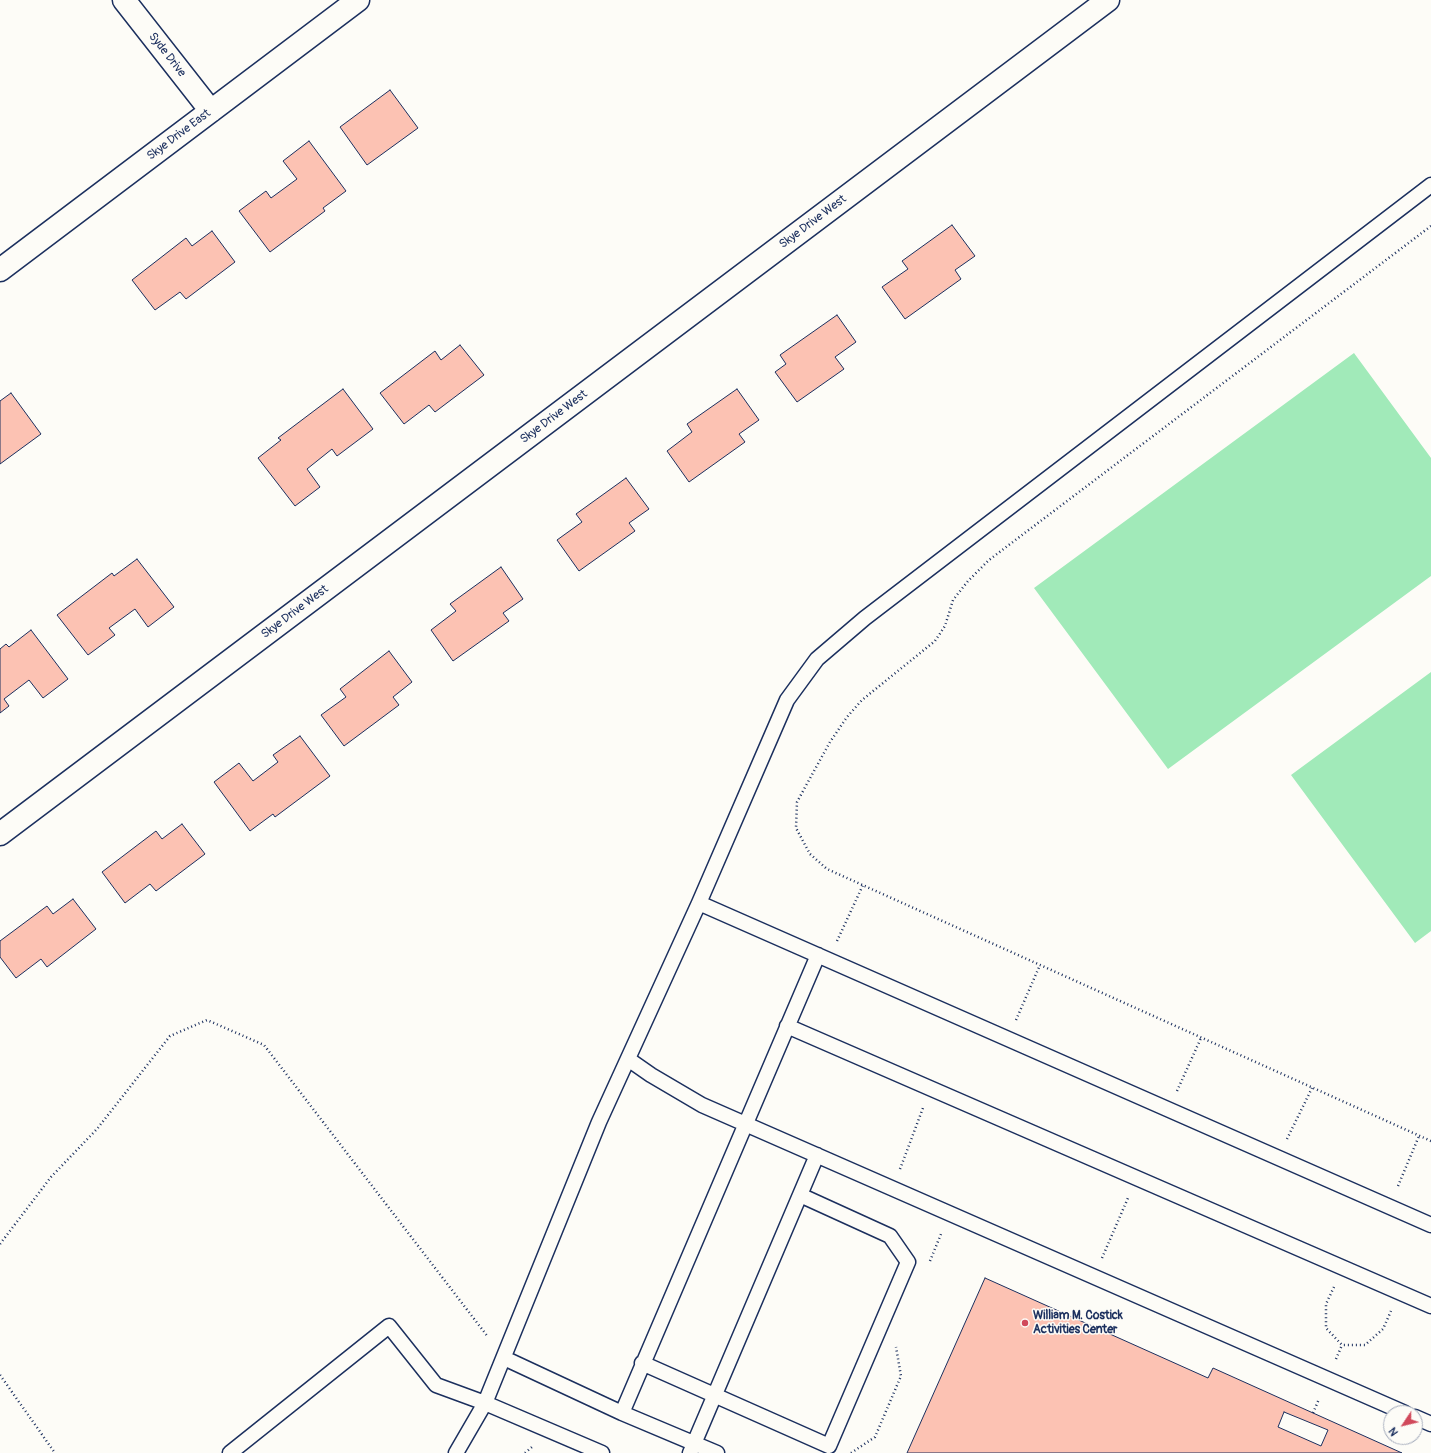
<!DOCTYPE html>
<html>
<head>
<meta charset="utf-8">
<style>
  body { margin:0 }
  #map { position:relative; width:1431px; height:1453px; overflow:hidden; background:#fdfcf7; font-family:Pangolin,sans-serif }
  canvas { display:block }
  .north { position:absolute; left:1383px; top:1405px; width:40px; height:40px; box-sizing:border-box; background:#fdfcf7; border:1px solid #a3aaba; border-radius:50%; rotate:235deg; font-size:11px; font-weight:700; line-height:16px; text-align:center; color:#1b2f5e }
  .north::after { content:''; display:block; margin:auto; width:14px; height:18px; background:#d1495b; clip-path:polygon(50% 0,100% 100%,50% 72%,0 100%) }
</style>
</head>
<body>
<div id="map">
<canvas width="1431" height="1453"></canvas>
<div class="north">N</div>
</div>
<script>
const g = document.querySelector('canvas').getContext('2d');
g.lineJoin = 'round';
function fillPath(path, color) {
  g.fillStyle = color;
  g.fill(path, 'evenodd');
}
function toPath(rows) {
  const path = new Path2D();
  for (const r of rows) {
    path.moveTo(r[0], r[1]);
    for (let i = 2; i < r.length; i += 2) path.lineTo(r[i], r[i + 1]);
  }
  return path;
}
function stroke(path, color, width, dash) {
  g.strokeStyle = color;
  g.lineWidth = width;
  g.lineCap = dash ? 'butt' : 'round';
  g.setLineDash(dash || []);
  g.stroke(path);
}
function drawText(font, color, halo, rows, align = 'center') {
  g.font = font + ' Pangolin,sans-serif';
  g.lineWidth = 3;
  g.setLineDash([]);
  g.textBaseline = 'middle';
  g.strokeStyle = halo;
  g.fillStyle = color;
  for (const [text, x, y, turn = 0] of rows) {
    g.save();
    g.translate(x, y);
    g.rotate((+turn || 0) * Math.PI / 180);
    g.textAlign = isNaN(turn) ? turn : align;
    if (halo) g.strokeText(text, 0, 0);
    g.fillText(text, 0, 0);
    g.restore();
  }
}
const green = toPath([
  [1354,353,1431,458,1431,576,1168,769,1034,588],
  [1431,672,1431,931,1415,943,1291,775]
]);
const building = toPath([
  [390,90,418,128,367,165,340,127,390,90],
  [309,141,346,191,323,208,325,211,270,252,239,211,266,191,271,198,297,179,283,161,309,141],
  [952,225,975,256,955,270,961,279,905,319,882,287,908,269,902,261,952,225],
  [212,231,235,262,186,299,180,292,155,310,132,280,186,238,192,246,212,231],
  [837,315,856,342,835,357,844,369,797,402,775,372,786,364,780,355,837,315],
  [460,345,484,375,435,412,429,405,404,424,380,393,435,351,441,360,460,345],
  [343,389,373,429,337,456,332,449,307,469,320,487,295,506,258,458,281,440,278,438,343,389],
  [737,389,759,420,739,434,745,442,689,482,667,451,692,432,687,424,737,389],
  [11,393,41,434,0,464,0,401,11,393],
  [626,478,649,509,629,523,635,531,579,571,557,540,582,522,576,514,626,478],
  [137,559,174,607,148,627,135,609,109,628,115,635,88,655,57,615,112,573,114,576,137,559],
  [501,567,523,599,503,613,509,621,453,661,431,630,456,611,450,604,501,567],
  [31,630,68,679,43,698,29,680,4,699,9,706,0,713,0,649,6,644,9,647,31,630],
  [389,651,412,682,393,697,399,705,344,746,321,715,346,697,340,689,389,651],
  [300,736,330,776,275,817,273,814,250,831,214,782,239,763,253,781,278,762,273,755,300,736],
  [182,824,205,854,156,891,150,884,125,903,102,872,156,831,162,839,182,824],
  [73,899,96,929,47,967,41,959,16,978,0,957,0,941,47,906,53,914,73,899],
  [985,1278,1208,1378,1213,1368,1402,1453,907,1453,985,1278],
  [1284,1412,1328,1430,1321,1446,1278,1427,1284,1412]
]);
const path = toPath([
  [1431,226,989,560,968,581,953,600,945,626,935,641,862,700,847,717,830,742,797,802,796,828,810,854,827,869,1431,1141],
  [837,941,863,885],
  [1016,1020,1040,965],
  [1177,1091,1201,1038],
  [1287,1139,1312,1088],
  [900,1169,923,1108],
  [1398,1186,1419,1136],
  [0,1244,51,1177,97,1129,170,1036,207,1020,264,1045,488,1337],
  [1102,1258,1128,1198],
  [930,1261,941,1234],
  [1334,1287,1326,1304,1326,1328,1342,1345,1365,1345,1383,1329,1391,1311],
  [1336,1359,1342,1345],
  [0,1375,55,1453],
  [1313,1413,1319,1399],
  [525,1453,532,1447],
  [851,1453,875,1437,901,1376,896,1347]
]);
const service = toPath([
  [699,903,1431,1225],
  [787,1026,1431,1306],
  [628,1059,651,1075,702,1105,1405,1413],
  [504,1358,622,1413,717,1453],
  [642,1363,829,1446,908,1262,890,1236,800,1195],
  [622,1413,818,955],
  [1415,1417,1431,1424],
  [230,1453,389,1326,436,1385,485,1403,602,1453],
  [456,1453,485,1403,599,1122,699,903,787,700,817,659,865,618,1431,185],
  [690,1453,817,1155]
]);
const minor = toPath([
  [124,0,211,111],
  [0,270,358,0],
  [0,834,1108,0]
]);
const markers = [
  [1025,1323,4,"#d1495b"]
];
const streetNames = [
  ["Syde Drive",167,55,52],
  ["Skye Drive East",179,135,-37],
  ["Skye Drive West",813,222,-37],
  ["Skye Drive West",554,417,-37],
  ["Skye Drive West",295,612,-37]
];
const poiNames = [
  ["William M. Costick",1033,1316],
  ["Activities Center",1033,1330]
];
fillPath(green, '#a1eab9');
fillPath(building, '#fcc2b3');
stroke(building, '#1b2f5e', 1);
stroke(service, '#1b2f5e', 17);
stroke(minor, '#1b2f5e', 25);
stroke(path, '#1b2f5e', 2.5, [1, 3]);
stroke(service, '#fdfcf7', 14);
stroke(minor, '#fdfcf7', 22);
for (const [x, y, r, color] of markers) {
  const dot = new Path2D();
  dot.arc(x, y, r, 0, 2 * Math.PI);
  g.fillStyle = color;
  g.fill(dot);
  stroke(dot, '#fdfcf7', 1.5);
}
drawText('12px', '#1b2f5e', '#fdfcf7', streetNames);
drawText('bold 12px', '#1b2f5e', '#fdfcf7', poiNames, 'left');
</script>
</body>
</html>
